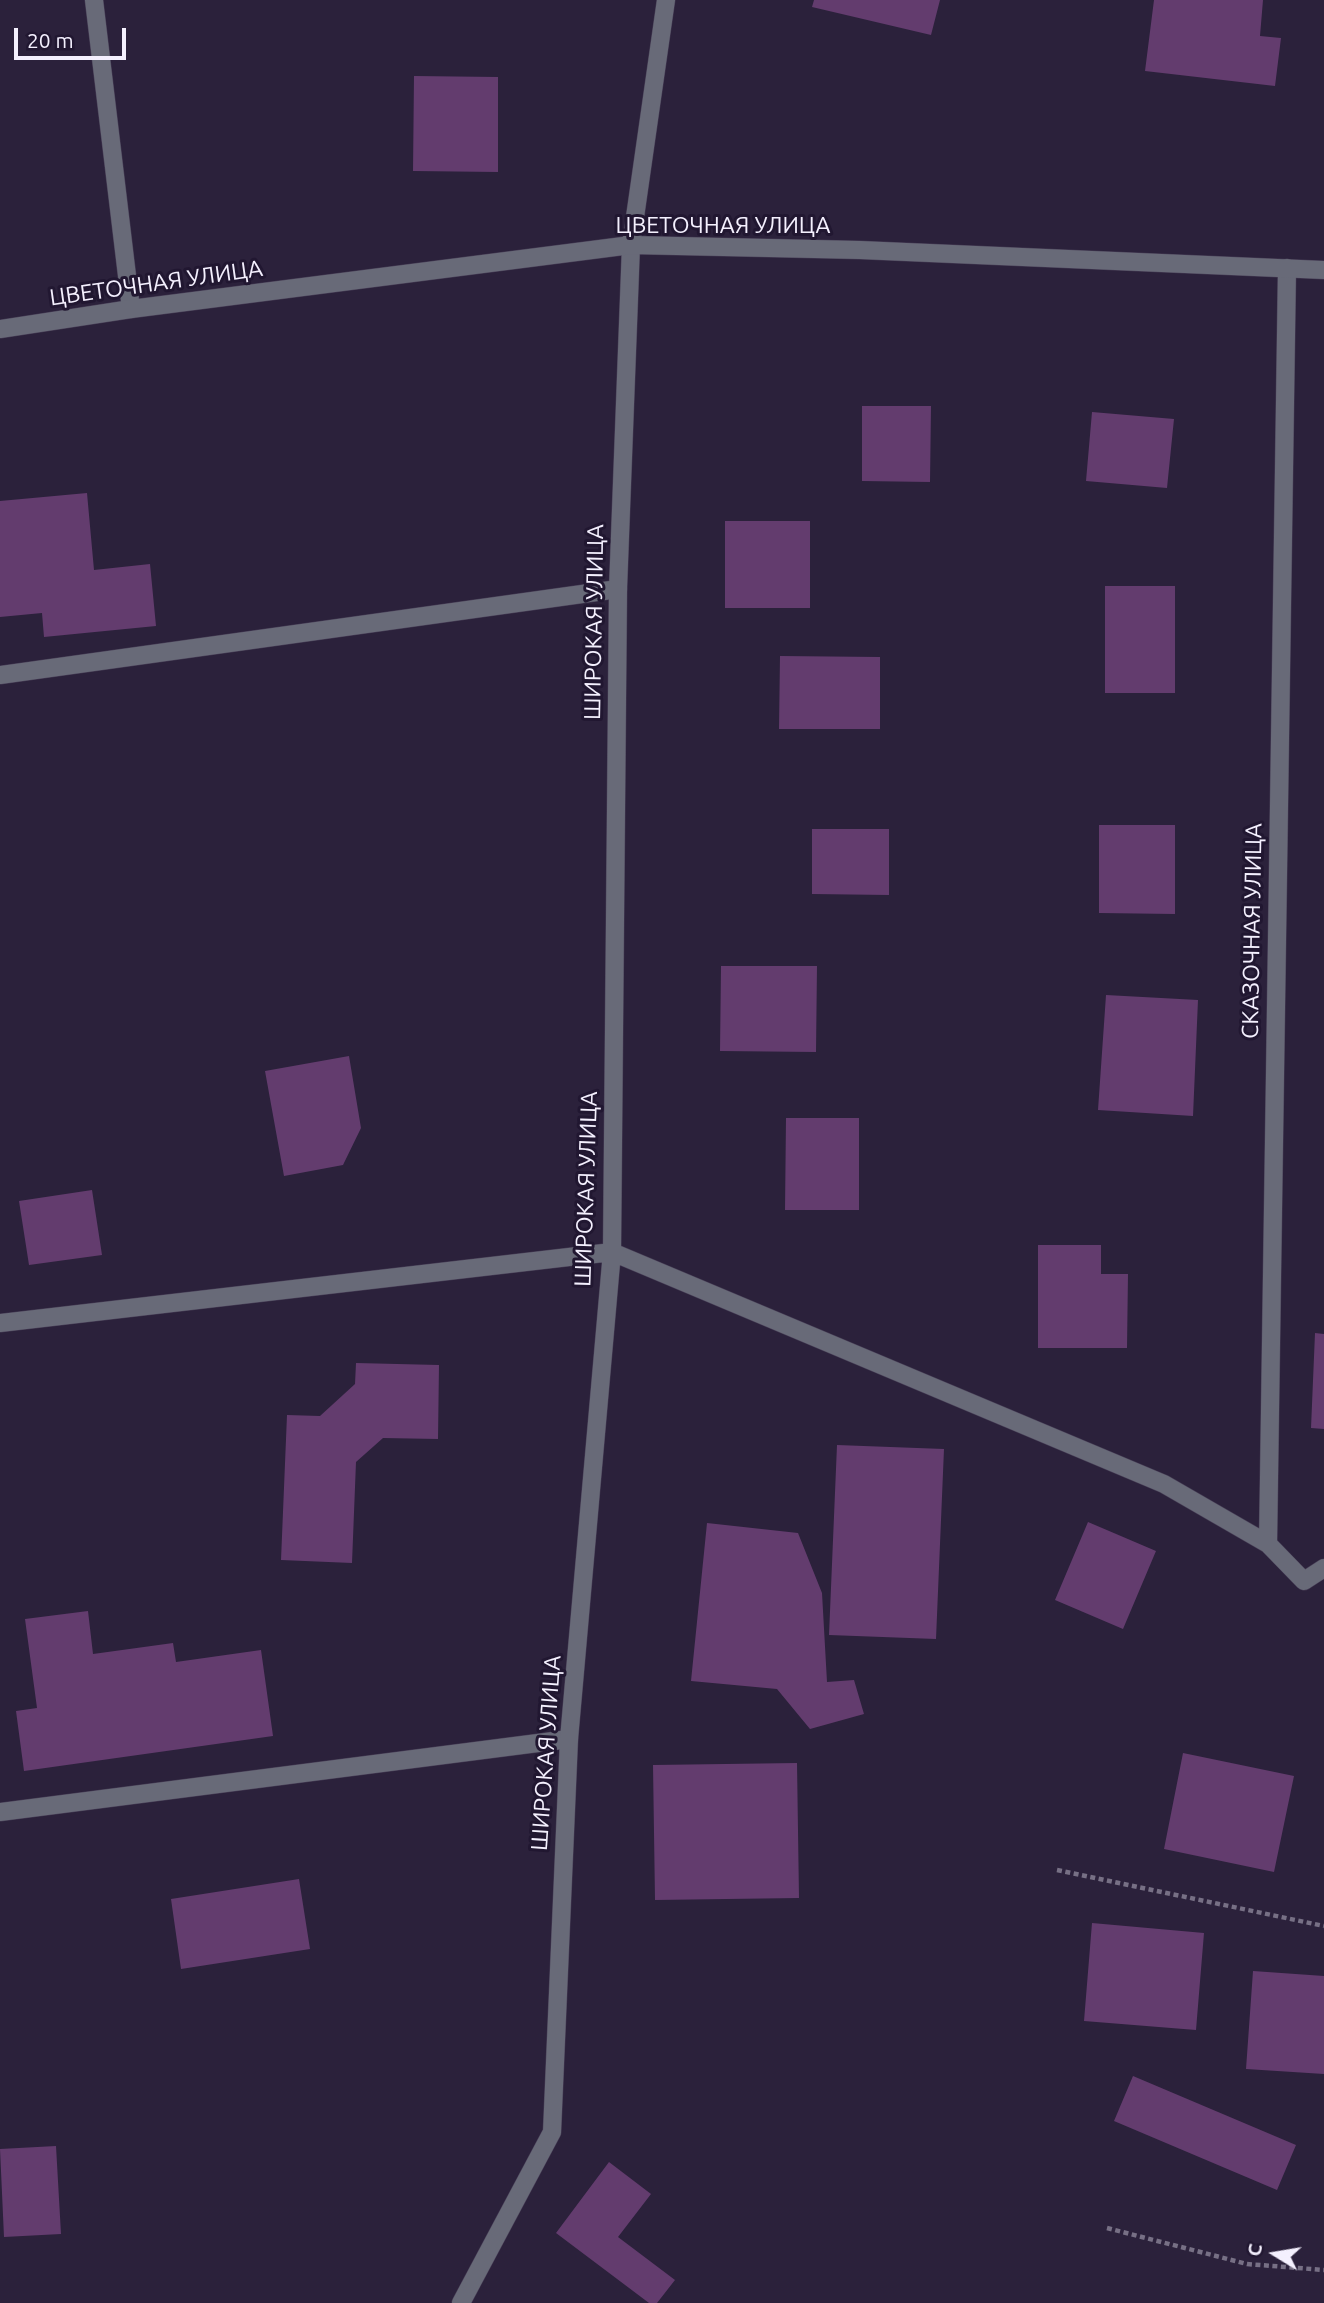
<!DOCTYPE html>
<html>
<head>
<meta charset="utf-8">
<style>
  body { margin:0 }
  #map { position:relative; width:1324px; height:2303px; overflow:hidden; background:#2b213b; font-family:Ubuntu,sans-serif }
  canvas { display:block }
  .north { position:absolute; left:1240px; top:2219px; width:70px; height:70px; -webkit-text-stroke:5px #211731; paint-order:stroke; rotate:281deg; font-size:19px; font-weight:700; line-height:28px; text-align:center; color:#f4f0fe }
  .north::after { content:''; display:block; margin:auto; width:24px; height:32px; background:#f4f0fe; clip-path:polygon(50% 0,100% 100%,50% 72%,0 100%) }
  .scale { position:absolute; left:14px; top:28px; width:112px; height:32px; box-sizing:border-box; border:4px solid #f4f0fe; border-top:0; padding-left:9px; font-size:21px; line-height:24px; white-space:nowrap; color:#f4f0fe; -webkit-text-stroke:5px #211731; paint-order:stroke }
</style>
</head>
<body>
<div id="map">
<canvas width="1324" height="2303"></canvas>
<div class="north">С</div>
<div class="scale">20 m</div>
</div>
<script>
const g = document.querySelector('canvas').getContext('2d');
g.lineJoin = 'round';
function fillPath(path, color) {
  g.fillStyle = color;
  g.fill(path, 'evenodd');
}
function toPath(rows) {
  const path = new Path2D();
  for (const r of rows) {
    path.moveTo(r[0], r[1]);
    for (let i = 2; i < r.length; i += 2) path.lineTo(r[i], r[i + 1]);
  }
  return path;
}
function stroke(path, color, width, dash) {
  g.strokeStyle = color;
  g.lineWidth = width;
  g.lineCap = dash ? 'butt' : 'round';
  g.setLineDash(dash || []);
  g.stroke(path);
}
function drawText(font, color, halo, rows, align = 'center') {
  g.font = font + ' Ubuntu,sans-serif';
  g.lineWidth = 6;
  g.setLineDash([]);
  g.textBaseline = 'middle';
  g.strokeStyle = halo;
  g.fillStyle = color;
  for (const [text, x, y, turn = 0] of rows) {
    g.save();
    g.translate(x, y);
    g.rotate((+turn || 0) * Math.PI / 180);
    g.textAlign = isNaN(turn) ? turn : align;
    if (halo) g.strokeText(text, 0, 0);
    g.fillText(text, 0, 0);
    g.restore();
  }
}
const building = toPath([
  [814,0,940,0,931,35,812,7],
  [1154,0,1263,0,1260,36,1281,38,1275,86,1145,71],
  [414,76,498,77,498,172,413,171],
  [862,406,931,406,930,482,862,481],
  [1092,412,1174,419,1167,488,1086,481],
  [87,493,94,570,150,564,156,626,44,637,42,613,0,617,0,501],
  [725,521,810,521,810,608,725,608],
  [1105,586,1175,586,1175,693,1105,693],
  [780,656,880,657,880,729,779,729],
  [1099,825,1175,825,1175,914,1099,913],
  [812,829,889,829,889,895,812,894],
  [721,966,817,966,816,1052,720,1051],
  [1106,995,1198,1000,1193,1116,1098,1110],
  [349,1056,361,1128,343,1165,284,1176,265,1071],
  [786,1118,859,1118,859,1210,785,1210],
  [92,1190,102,1255,29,1265,19,1201],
  [1038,1245,1101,1245,1101,1274,1128,1274,1127,1348,1038,1348],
  [1315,1333,1324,1334,1324,1429,1311,1428],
  [356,1363,439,1365,438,1439,383,1438,356,1462,352,1563,281,1560,287,1415,320,1416,355,1384],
  [837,1445,944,1449,936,1639,829,1635],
  [1088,1522,1156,1551,1123,1629,1055,1600],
  [707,1523,798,1533,822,1593,827,1682,854,1680,864,1714,810,1729,777,1689,691,1681],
  [88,1611,93,1654,173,1643,176,1662,261,1650,273,1736,24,1771,16,1711,37,1708,25,1619],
  [1183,1753,1294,1776,1274,1872,1164,1849],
  [797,1763,799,1898,655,1900,653,1765],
  [299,1879,310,1949,181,1969,171,1899],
  [1092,1923,1204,1933,1196,2030,1084,2021],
  [1253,1971,1324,1976,1324,2074,1246,2069],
  [1133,2076,1296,2145,1277,2190,1114,2121],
  [56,2146,61,2234,4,2237,0,2149],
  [609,2162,651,2194,618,2237,675,2280,657,2303,649,2303,556,2233]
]);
const path = toPath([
  [1057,1870,1324,1926],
  [1107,2228,1247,2264,1324,2270]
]);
const service = toPath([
  [94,0,131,309],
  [0,675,618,589],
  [0,1812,569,1739]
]);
const minor = toPath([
  [1287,268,1268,1544,1304,1581,1324,1568],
  [0,1323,612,1252,1164,1484,1268,1544],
  [461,2303,552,2132,569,1739,612,1252,618,589,631,245,666,0]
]);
const tertiary = toPath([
  [0,329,131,309,631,245,860,250,1324,270]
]);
const streetNames = [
  ["ЦВЕТОЧНАЯ УЛИЦА",723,225],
  ["ЦВЕТОЧНАЯ УЛИЦА",156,283,-8],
  ["ШИРОКАЯ УЛИЦА",594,622,-89],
  ["СКАЗОЧНАЯ УЛИЦА",1252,931,-89],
  ["ШИРОКАЯ УЛИЦА",586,1189,-88],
  ["ШИРОКАЯ УЛИЦА",546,1753,-86]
];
fillPath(building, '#633c6e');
stroke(service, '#473e56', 19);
stroke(minor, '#473e56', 19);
stroke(tertiary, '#473e56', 19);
stroke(path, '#777085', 4.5, [5, 3.5]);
stroke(service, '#686a78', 18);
stroke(minor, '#686a78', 18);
stroke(tertiary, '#686a78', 18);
drawText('23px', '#f4f0fe', '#211731', streetNames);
</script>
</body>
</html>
